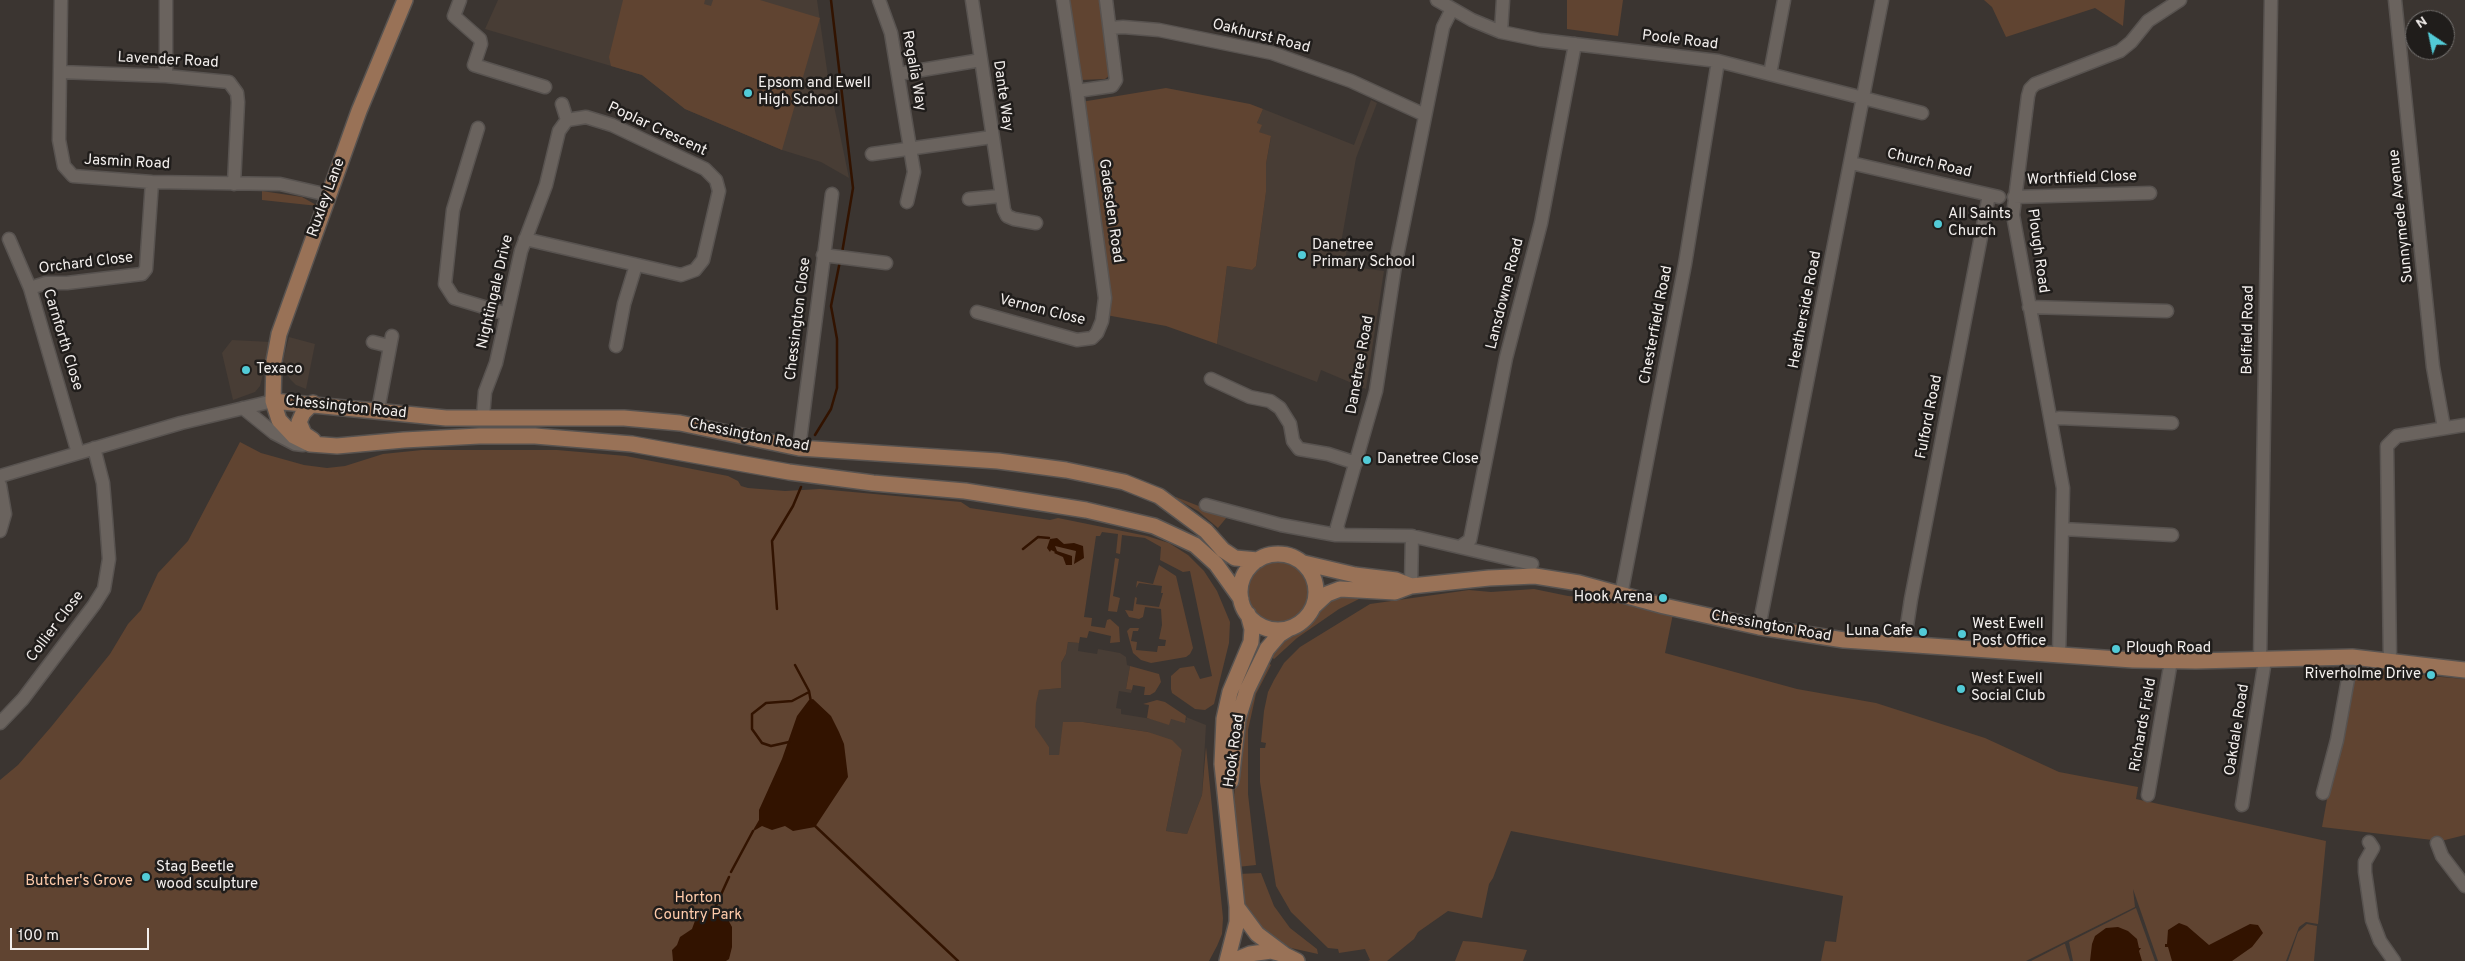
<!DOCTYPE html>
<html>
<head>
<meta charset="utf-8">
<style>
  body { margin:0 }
  #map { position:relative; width:2465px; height:961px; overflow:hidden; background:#3b3531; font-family:Overpass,sans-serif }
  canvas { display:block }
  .north { position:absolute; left:2405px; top:10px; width:50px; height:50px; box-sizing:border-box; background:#201d1b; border:1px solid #74716f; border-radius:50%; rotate:326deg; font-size:14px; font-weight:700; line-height:20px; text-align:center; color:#f3efed }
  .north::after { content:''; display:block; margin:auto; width:18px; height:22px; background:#52cbd7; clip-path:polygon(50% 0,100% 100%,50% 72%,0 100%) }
  .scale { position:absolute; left:10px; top:928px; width:139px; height:22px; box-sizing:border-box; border:2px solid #f3efed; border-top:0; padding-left:6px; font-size:15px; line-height:18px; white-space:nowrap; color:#f3efed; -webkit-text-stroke:4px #201d1b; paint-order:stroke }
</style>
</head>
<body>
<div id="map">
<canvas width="2465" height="961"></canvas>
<div class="north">N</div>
<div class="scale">100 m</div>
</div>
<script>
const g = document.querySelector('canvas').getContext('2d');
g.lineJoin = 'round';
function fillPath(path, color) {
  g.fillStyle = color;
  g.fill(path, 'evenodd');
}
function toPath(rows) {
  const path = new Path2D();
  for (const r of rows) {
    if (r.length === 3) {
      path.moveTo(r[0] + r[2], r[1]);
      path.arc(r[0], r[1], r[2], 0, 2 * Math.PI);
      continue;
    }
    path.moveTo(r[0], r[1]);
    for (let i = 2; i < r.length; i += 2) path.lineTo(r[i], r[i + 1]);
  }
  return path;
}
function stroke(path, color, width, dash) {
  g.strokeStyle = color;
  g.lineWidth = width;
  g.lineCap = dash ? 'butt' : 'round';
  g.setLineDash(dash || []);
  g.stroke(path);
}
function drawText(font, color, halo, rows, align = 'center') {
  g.font = font + ' Overpass,sans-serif';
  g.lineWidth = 5;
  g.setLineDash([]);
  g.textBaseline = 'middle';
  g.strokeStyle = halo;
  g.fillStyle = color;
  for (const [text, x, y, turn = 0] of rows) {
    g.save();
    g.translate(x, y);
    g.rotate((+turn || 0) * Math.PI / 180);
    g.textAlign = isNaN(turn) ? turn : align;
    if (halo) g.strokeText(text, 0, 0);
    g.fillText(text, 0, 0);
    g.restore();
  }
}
const built = toPath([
  [498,0,817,0,828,77,849,178,821,162,782,150,685,109,642,75,485,29],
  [1371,100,1377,103,1356,158,1341,243,1347,244,1345,266,1384,271,1366,389,1321,370,1317,382,1217,344,1227,266,1252,270,1256,266,1266,192,1266,164,1271,137,1259,132,1257,123,1263,109,1354,145],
  [289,337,315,344,306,389,296,385,290,379,282,365],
  [232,340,271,342,260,386,255,392,233,400,222,353],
  [1068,642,1079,643,1078,651,1097,654,1098,649,1120,653,1126,657,1127,665,1130,666,1126,689,1132,690,1131,693,1119,691,1116,708,1121,709,1121,714,1152,719,1168,724,1170,719,1187,720,1186,717,1206,725,1202,795,1187,834,1166,831,1182,750,1148,732,1084,722,1064,722,1059,756,1049,755,1049,747,1034,727,1036,699,1039,690,1061,688,1061,663,1066,654]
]);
const green = toPath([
  [623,0,705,0,704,4,711,6,713,0,760,0,820,18,782,150,685,109,642,75,611,66,609,57],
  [1066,0,1100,0,1109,76,1105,79,1080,80],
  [1567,0,1623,0,1618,36,1567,29],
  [1984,0,2125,0,2123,26,2095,8,2006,37,1992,7],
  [1166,88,1250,104,1263,109,1257,123,1262,125,1259,132,1271,136,1266,164,1266,192,1256,266,1252,270,1227,266,1217,344,1166,326,1106,315,1081,102],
  [262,191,302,197,318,206,262,200],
  [240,442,261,453,304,465,327,468,345,466,383,454,422,450,557,450,626,456,728,476,738,481,741,486,748,488,785,491,820,489,961,502,970,508,1050,520,1058,518,1147,536,1169,543,1188,555,1204,571,1217,591,1230,622,1229,643,1214,704,1205,710,1195,709,1172,693,1171,689,1171,676,1180,668,1194,666,1200,679,1212,676,1190,571,1183,572,1160,560,1161,547,1145,538,1122,535,1120,554,1116,553,1118,534,1102,532,1100,536,1096,536,1084,617,1092,618,1091,626,1105,628,1107,620,1110,619,1119,627,1120,642,1110,643,1111,636,1089,631,1087,638,1080,637,1079,643,1068,642,1066,654,1061,663,1061,688,1039,690,1036,703,1035,727,1049,747,1049,755,1059,755,1063,722,1083,722,1148,732,1172,740,1182,750,1166,831,1187,834,1202,795,1206,747,1223,918,1222,934,1217,946,1209,961,0,961,0,780,18,765,51,727,110,654,128,624,141,610,158,573,188,541],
  [1176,497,1191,503,1227,517,1218,528,1198,511,1175,498],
  [1115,558,1119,559,1113,596,1120,598,1117,612,1108,611],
  [1278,592,30],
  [1159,565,1176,576,1193,648,1190,654,1186,657,1151,663,1141,660,1133,653,1127,631,1130,628,1139,628,1138,631,1133,631,1131,641,1137,642,1136,650,1157,652,1158,646,1165,646,1166,640,1159,639,1162,625,1161,609,1145,607,1143,617,1139,619,1129,617,1125,610,1133,611,1135,597,1137,598,1136,604,1159,607,1163,593,1161,593,1162,586,1139,583,1136,588,1137,581,1153,584],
  [1534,589,1568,596,1612,600,1673,614,1665,653,1797,689,1876,703,1985,738,2059,772,2138,787,2136,799,2326,841,2318,924,2306,922,2299,927,2286,961,2158,961,2133,889,2135,907,2026,961,1821,961,1825,941,1836,942,1843,896,1511,831,1493,878,1489,884,1482,918,1448,911,1418,932,1414,939,1387,961,1368,961,1370,960,1365,949,1339,953,1338,949,1328,948,1291,912,1276,886,1260,782,1260,748,1265,748,1266,743,1261,742,1264,711,1268,692,1274,680,1284,663,1300,647,1370,604,1469,590,1491,592],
  [1336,595,1360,596,1359,599,1339,609,1297,638,1274,659,1270,656,1283,641,1310,623,1319,609],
  [1266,661,1271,665,1256,694,1248,730,1248,794,1256,865,1237,867,1234,797,1242,717],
  [1130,666,1159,674,1161,682,1155,692,1150,695,1144,695,1145,687,1133,685,1132,690,1126,689],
  [2351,666,2403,670,2429,676,2465,679,2465,835,2441,841,2322,827],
  [1157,700,1165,702,1186,716,1185,723,1171,719,1169,725,1147,718,1149,705,1143,704],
  [1261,873,1274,906,1290,928,1317,949,1318,954,1291,948,1260,929,1242,902,1238,874],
  [2136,908,2155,961,2073,961,2069,942],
  [2307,924,2317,926,2314,961,2288,961,2298,932],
  [1463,941,1476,942,1527,950,1523,961,1455,961],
  [2065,944,2070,961,2031,961,2064,944]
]);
const water = toPath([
  [1057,538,1064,544,1074,543,1083,546,1084,558,1074,564,1076,551,1055,546,1057,551,1072,556,1072,565,1066,565,1063,557,1054,553,1055,552,1051,550,1050,552,1047,548,1050,539],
  [813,699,831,716,839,732,844,744,848,777,815,827,793,831,785,826,772,830,762,826,752,832,759,820,759,810,782,759,797,716,809,700],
  [716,908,724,912,732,927,732,947,729,959,726,961,673,961,672,950,677,945,680,937,692,929,696,918],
  [2179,923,2187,926,2209,945,2250,924,2258,925,2263,933,2252,947,2232,961,2172,961,2168,947,2165,947,2165,944,2167,944,2168,930],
  [2118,927,2128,931,2137,939,2139,948,2141,948,2139,951,2142,961,2090,961,2092,944,2095,936,2106,928]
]);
const stream = toPath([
  [831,0,853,188,842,253],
  [815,435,831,409,837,388,837,339,831,306,840,261],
  [1023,549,1038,537,1049,538],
  [777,609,772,541,793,506,801,487],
  [795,665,809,691,811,702],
  [789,742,771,746,762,743,752,729,752,714,766,703,792,701,809,692],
  [813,824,958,961],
  [731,872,753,831],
  [714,910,729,877]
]);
const minor = toPath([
  [61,0,59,140,64,166,73,176,152,182,280,184,328,195],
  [166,0,166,76],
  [460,0,454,16,480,39,481,44,474,65,545,87],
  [879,0,891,33,914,172,907,202],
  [972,0,1004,210,1007,216,1014,219,1036,223],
  [1063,0,1077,91,1112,86,1116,80,1106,0],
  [1437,0,1472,20,1501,32,1540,40,1718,61,1922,113],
  [2395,0,2433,367,2444,428],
  [1110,28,1123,27,1159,30,1272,53,1351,81,1425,115],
  [1501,32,1503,0],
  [60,72,166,76,229,82,237,93,238,102,234,184],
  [898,74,981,60],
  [1770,74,1784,0],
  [562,104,567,120],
  [478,128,453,210,445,284,454,298,507,314],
  [872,154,992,137],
  [1851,163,1999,197],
  [2014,197,2150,193],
  [969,199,1000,196],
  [9,239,30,288,78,453],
  [525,239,681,275,695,270,703,260,719,191,716,180,705,169,612,125,586,117,567,120],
  [823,255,886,263],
  [30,288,46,283,67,283,142,274,146,269,152,182],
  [2029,307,2167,311],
  [977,312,1077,340,1092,338,1097,333,1102,321,1105,298,1077,91],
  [373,342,389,346],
  [616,346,624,304,636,265],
  [1211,379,1250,397,1270,401,1280,408,1290,424,1293,441,1299,449,1328,454,1356,463],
  [243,408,274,433,295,444,303,445],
  [378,410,392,336],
  [483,417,485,392,496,363,521,251,546,185,559,131,567,120],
  [2051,420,2059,418,2172,423],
  [799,448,832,194],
  [0,476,181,423,273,401],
  [0,485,5,514,0,531],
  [1206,505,1281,525,1336,535,1412,536,1532,564],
  [2063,529,2172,535],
  [1341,535,1337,527,1376,391,1395,266,1443,27,1452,9],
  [1460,547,1470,540,1506,358,1541,223,1575,44],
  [1411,586,1412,536],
  [1621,595,1685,264,1718,61],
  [1759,627,1882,0],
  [1904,645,1911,599,1989,195],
  [2059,655,2063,488,2013,215,2028,96,2030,89,2035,84,2120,51,2131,42,2148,21,2180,0],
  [2260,660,2271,0],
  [2390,660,2387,446,2397,436,2465,425],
  [0,723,23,699,94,605,104,589,109,559,106,519,103,483,94,448],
  [2323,793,2337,740,2352,657],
  [2148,795,2171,661],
  [2242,805,2265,660],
  [2369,842,2373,848,2365,862,2365,872,2372,920,2380,941,2394,961],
  [2437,843,2442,856,2465,886]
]);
const major = toPath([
  [405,0,359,111,279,334,274,361,273,401,279,420,294,436,310,444,337,446,404,440,479,436,535,436,632,444,789,472,873,483,965,491,1086,510,1154,526,1195,545,1216,564,1241,599],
  [273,401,446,418,624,418,680,423,799,448,998,461,1066,470,1124,482,1159,496,1206,531,1223,550,1235,558,1258,560],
  [313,440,304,434,299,422,303,413,313,403],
  [1278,592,38],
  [1304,563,1355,575,1396,580,1411,586],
  [1313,607,1327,594,1340,589,1395,592,1411,586,1489,578,1535,576,1579,583,1664,606,1759,627,1844,640,2133,660,2196,661,2352,657,2465,670],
  [1231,781,1238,719,1247,690,1267,649,1279,635,1290,628],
  [1237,907,1257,934,1285,955],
  [1227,961,1237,922,1237,907,1222,764,1224,719,1230,692,1251,642,1252,629,1248,614],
  [1233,961,1250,954,1271,951,1285,955,1297,961]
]);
const markers = [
  [748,93,5,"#52cbd7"],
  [1938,224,5,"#52cbd7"],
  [1302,255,5,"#52cbd7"],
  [246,370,5,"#52cbd7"],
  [1367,460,5,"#52cbd7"],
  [1663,598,5,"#52cbd7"],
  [1923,632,5,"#52cbd7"],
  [1962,634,5,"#52cbd7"],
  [2116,649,5,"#52cbd7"],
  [2431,675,5,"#52cbd7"],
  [1961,689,5,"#52cbd7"],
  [146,877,5,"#52cbd7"]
];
const streetNames = [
  ["Oakhurst Road",1261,37,14],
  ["Poole Road",1680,41,7],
  ["Lavender Road",168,61,3],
  ["Regalia Way",913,71,80],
  ["Dante Way",1002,96,82],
  ["Poplar Crescent",657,130,25],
  ["Jasmin Road",127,163,3],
  ["Church Road",1929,164,13],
  ["Worthfield Close",2082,179,-2],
  ["Ruxley Lane",327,198,-70],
  ["Gadesden Road",1110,211,82],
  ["Sunnymede Avenue",2402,216,-96],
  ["Plough Road",2037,251,82],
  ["Orchard Close",86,264,-7],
  ["Nightingale Drive",496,292,-77],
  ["Lansdowne Road",1506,294,-76],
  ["Heatherside Road",1806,310,-79],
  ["Vernon Close",1042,311,14],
  ["Chessington Close",799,319,-83],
  ["Chesterfield Road",1657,325,-79],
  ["Belfield Road",2249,330,-89],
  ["Carnforth Close",62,340,73],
  ["Danetree Road",1361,365,-80],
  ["Chessington Road",346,408,6],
  ["Fulford Road",1930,417,-79],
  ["Chessington Road",749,436,11],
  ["Collier Close",56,627,-53],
  ["Chessington Road",1771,627,10],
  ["Richards Field",2144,725,-80],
  ["Oakdale Road",2238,730,-81],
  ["Hook Road",1235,751,-82]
];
const poiNames = [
  ["Epsom and Ewell",758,84],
  ["High School",758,101],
  ["All Saints",1948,215],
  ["Church",1948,232],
  ["Danetree",1312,246],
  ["Primary School",1312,263],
  ["Texaco",256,370],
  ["Danetree Close",1377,460],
  ["Hook Arena",1653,598,"right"],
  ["West Ewell",1972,625],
  ["Post Office",1972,642],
  ["Luna Cafe",1913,632,"right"],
  ["Plough Road",2126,649],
  ["Riverholme Drive",2421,675,"right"],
  ["West Ewell",1971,680],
  ["Social Club",1971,697],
  ["Stag Beetle",156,868],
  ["wood sculpture",156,885]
];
const parkNames = [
  ["Butcher's Grove",79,882],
  ["Horton",698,899],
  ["Country Park",698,916]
];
fillPath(built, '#483d35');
fillPath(green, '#604431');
fillPath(water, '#321300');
stroke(stream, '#321300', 2.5);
stroke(minor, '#585350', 15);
stroke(major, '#585350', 18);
stroke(minor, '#6a635e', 12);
stroke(major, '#997257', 15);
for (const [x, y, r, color] of markers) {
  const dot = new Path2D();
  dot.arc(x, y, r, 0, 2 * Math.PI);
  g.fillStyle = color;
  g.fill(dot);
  stroke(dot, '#201d1b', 2);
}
drawText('15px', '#f3efed', '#201d1b', streetNames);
drawText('15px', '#f3efed', '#201d1b', poiNames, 'left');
drawText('15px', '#ffcbaa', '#201d1b', parkNames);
</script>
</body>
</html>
